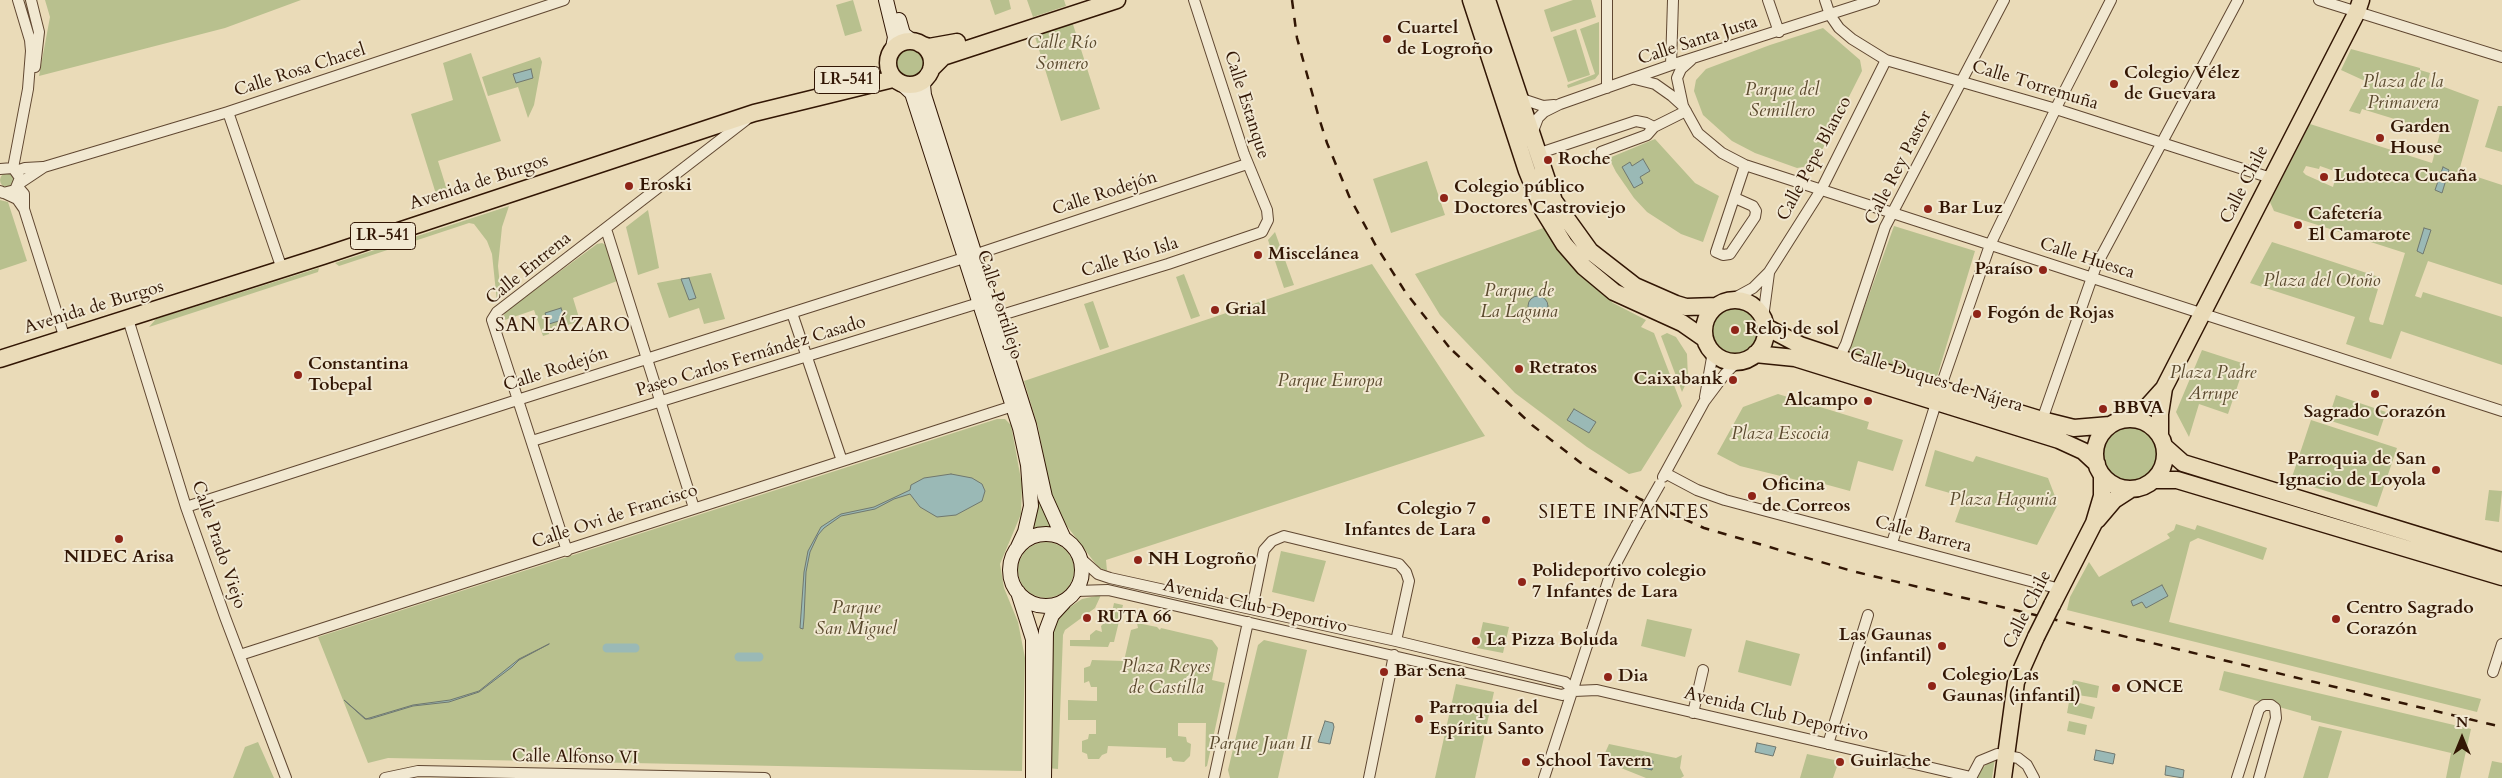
<!DOCTYPE html>
<html>
<head>
<meta charset="utf-8">
<style>
  body { margin:0 }
  #map { position:relative; width:2502px; height:778px; overflow:hidden; background:#eadbb8; font-family:Cardo,serif }
  canvas { display:block }
  .north { position:absolute; left:2437px; top:713px; width:50px; height:50px; -webkit-text-stroke:4px #f1e8d1; paint-order:stroke; rotate:0deg; font-size:14px; font-weight:700; line-height:20px; text-align:center; color:#321604 }
  .north::after { content:''; display:block; margin:auto; width:18px; height:22px; background:#321604; clip-path:polygon(50% 0,100% 100%,50% 72%,0 100%) }
</style>
</head>
<body>
<div id="map">
<canvas width="2502" height="778"></canvas>
<div class="north">N</div>
</div>
<script>
const g = document.querySelector('canvas').getContext('2d');
g.lineJoin = 'round';
function fillPath(path, color) {
  g.fillStyle = color;
  g.fill(path, 'evenodd');
}
function toPath(rows) {
  const path = new Path2D();
  for (const r of rows) {
    if (r.length === 3) {
      path.moveTo(r[0] + r[2], r[1]);
      path.arc(r[0], r[1], r[2], 0, 2 * Math.PI);
      continue;
    }
    path.moveTo(r[0], r[1]);
    for (let i = 2; i < r.length; i += 2) path.lineTo(r[i], r[i + 1]);
  }
  return path;
}
function stroke(path, color, width, dash) {
  g.strokeStyle = color;
  g.lineWidth = width;
  g.lineCap = dash ? 'butt' : 'round';
  g.setLineDash(dash || []);
  g.stroke(path);
}
function drawText(font, color, halo, rows, align = 'center') {
  g.font = font + ' Cardo,serif';
  g.lineWidth = 4;
  g.setLineDash([]);
  g.textBaseline = 'middle';
  g.strokeStyle = halo;
  g.fillStyle = color;
  for (const [text, x, y, turn = 0] of rows) {
    g.save();
    g.translate(x, y);
    g.rotate((+turn || 0) * Math.PI / 180);
    g.textAlign = isNaN(turn) ? turn : align;
    if (halo) g.strokeText(text, 0, 0);
    g.fillText(text, 0, 0);
    g.restore();
  }
}
const green = toPath([
  [45,0,301,0,225,28,39,76,50,17],
  [853,0,862,31,845,36,836,5],
  [990,0,1009,0,1011,9,995,15],
  [1027,0,1064,0,1066,6,1033,17],
  [1573,0,1591,0,1596,17,1551,32,1544,10],
  [1070,15,1100,109,1061,121,1032,27],
  [1599,22,1599,74,1595,79,1568,88,1567,85,1595,74,1580,29],
  [1823,28,1860,60,1862,71,1816,162,1809,166,1797,168,1755,153,1732,141,1703,115,1694,91,1696,80,1706,69,1770,45],
  [1576,29,1590,75,1568,82,1553,37],
  [910,63,16],
  [2351,49,2420,68,2420,70,2430,73,2428,81,2479,100,2459,171,2502,185,2502,285,2428,261,2415,296,2421,298,2423,292,2502,317,2502,365,2401,331,2391,359,2346,344,2355,317,2250,283,2272,242,2297,250,2382,278,2382,281,2376,280,2374,288,2378,289,2369,319,2370,322,2383,325,2405,253,2274,211,2270,202,2310,124,2432,163,2440,133,2362,109,2360,114,2349,111,2365,81,2341,70],
  [2306,166,2319,169,2320,166,2337,172,2333,187,2306,175,2303,172],
  [471,53,501,141,438,161,447,190,436,194,411,114,453,100,443,63],
  [540,57,542,62,534,105,528,118,518,87,488,96,482,77],
  [2498,106,2502,106,2502,152,2485,147],
  [1655,139,1695,183,1719,196,1703,242,1681,234,1647,212,1634,198,1616,172,1609,158],
  [1427,161,1445,215,1391,233,1373,179],
  [7,180,7],
  [0,200,8,202,27,261,0,270],
  [509,206,502,227,498,266,501,296,497,302,492,254,487,241,474,224,469,223,339,266,335,263],
  [648,210,659,268,638,275,626,227],
  [1894,226,1975,251,1936,380,1848,353],
  [1546,227,1586,278,1613,303,1646,320,1641,327,1654,333,1682,406,1641,471,1629,474,1587,447,1515,393,1440,315,1415,274],
  [1275,232,1294,285,1284,288,1268,240],
  [602,243,606,245,617,281,573,298,580,321,549,331,549,334,543,336,534,310,502,321,505,312,597,244],
  [1372,264,1485,436,1106,560,1107,571,1098,567,1054,509,1038,427,1024,381],
  [319,268,318,272,149,327,156,319],
  [711,273,725,319,704,324,699,308,669,318,657,283],
  [1184,274,1200,316,1191,319,1176,277],
  [1093,301,1109,347,1100,350,1084,304],
  [1735,331,24],
  [1667,333,1676,337,1687,354,1688,379,1682,392,1661,336],
  [2202,350,2245,364,2228,414,2199,404,2189,437,2176,412],
  [1778,394,1869,422,1867,429,1903,440,1893,471,1858,461,1850,491,1806,479,1805,482,1740,466,1717,454,1743,407],
  [2336,395,2386,412,2378,436,2328,420],
  [997,419,1005,419,1011,425,1022,485,1021,514,1000,564,1004,588,1018,622,1025,658,1022,771,388,758,368,763,318,637],
  [2311,420,2397,448,2377,507,2291,480],
  [2131,454,30],
  [1935,450,1973,462,1976,456,2048,478,2058,504,2037,545,1955,522,1964,497,1925,486],
  [2489,490,2502,491,2499,522,2485,520],
  [1037,494,1051,528,1032,530],
  [2176,524,2195,530,2197,525,2267,548,2263,560,2198,538,2190,542,2169,622,2481,699,2477,712,2067,610,2070,597,2089,562,2099,577,2170,538,2167,534,2174,530],
  [1046,570,28],
  [1281,551,1326,561,1314,602,1272,592],
  [1101,595,1095,608,1065,630,1063,635,1058,769,1047,768,1051,637,1058,620,1070,607,1082,599],
  [1114,603,1123,605,1114,642,1110,642,1108,647,1070,646,1070,640,1090,640,1090,635,1096,630,1102,632,1101,626,1106,621,1110,622],
  [1647,619,1692,629,1685,657,1641,646],
  [1483,622,1509,627,1503,653,1477,648],
  [1137,623,1157,627,1160,630,1161,628,1212,640,1218,648,1212,680,1225,683,1207,766,1205,767,1206,723,1178,723,1178,736,1186,737,1187,742,1191,744,1190,756,1184,762,1173,761,1171,757,1166,758,1166,748,1108,746,1107,753,1102,755,1099,759,1088,759,1087,754,1082,752,1082,741,1088,739,1089,734,1096,734,1096,720,1068,720,1068,700,1097,701,1097,687,1091,687,1089,681,1084,683,1084,668,1090,666,1092,660,1124,661,1131,630,1138,628],
  [1264,640,1307,650,1278,778,1230,778,1228,770,1258,645],
  [1746,640,1800,654,1791,686,1738,672],
  [2224,671,2471,729,2460,778,2446,778,2451,753,2311,720,2311,716,2219,690],
  [2073,680,2099,686,2097,698,2078,695,2076,702,2095,707,2092,719,2067,713],
  [1456,684,1494,692,1475,778,1435,778],
  [2069,721,2087,725,2085,735,2067,731],
  [2319,726,2342,731,2328,778,2303,778],
  [258,742,274,778,233,778,245,747],
  [1609,744,1676,758,1682,755,1680,768,1684,776,1681,778,1646,778,1626,770,1602,760],
  [1807,754,1839,761,1833,778,1800,778],
  [1995,758,1992,778,1977,778,1981,769],
  [2492,761,2502,763,2502,778,2488,778]
]);
const water = toPath([
  [531,69,533,78,516,83,513,74,531,69],
  [1643,159,1650,171,1640,177,1643,183,1634,188,1622,167,1630,162,1632,166,1643,159],
  [2443,167,2449,170,2442,193,2435,190,2443,167],
  [2424,228,2431,230,2423,254,2417,251,2424,228],
  [689,278,696,298,689,300,681,279,689,278],
  [1538,306,10],
  [561,308,565,319,549,324,545,313,561,308],
  [1574,409,1596,422,1589,433,1567,420,1574,409],
  [951,474,972,478,982,484,985,491,982,501,956,515,937,517,920,507,910,494,894,499,875,509,841,516,824,528,818,535,810,552,806,572,804,618,803,629,800,628,804,572,808,551,821,527,841,514,874,507,910,490,911,485,924,478,951,474],
  [2162,585,2168,596,2146,608,2142,602,2133,606,2131,601,2162,585],
  [549,644,519,660,512,667,479,692,449,702,413,706,370,719,365,719,344,700,366,719,413,705,450,700,479,691,519,659,549,644],
  [1325,721,1333,723,1334,727,1330,744,1318,742,1325,721],
  [1757,743,1776,747,1773,756,1755,752,1757,743],
  [2096,750,2115,754,2113,764,2094,760,2096,750],
  [1636,758,1653,761,1652,770,1634,766,1636,758],
  [2166,766,2184,770,2183,778,2165,775,2166,766]
]);
const canal = toPath([
  [607,648,635,648],
  [739,657,759,657]
]);
const street = toPath([
  [31,0,39,32,35,67],
  [1768,0,1779,32],
  [1825,0,1830,15,1839,28,1852,39,1886,60,2056,109,2271,178],
  [2319,0,2502,57],
  [1671,65,1673,0],
  [1635,79,1655,84,1672,96,1683,106,1698,133,1722,153,1745,165,2502,411],
  [1607,88,1607,0],
  [1519,98,1543,106,1554,105],
  [1683,106,1677,78,1681,69,1691,60],
  [228,112,282,269],
  [1532,134,1538,118,1544,112,1560,104,1671,65,1874,0],
  [1601,152,1647,135,1654,127,1686,111],
  [1537,154,1636,121,1646,123,1654,127],
  [13,168,28,89,31,51,30,40,18,0],
  [0,169,13,168,20,178,15,190,3,193],
  [16,171,25,168,43,167],
  [20,183,44,167,228,112,564,0],
  [18,187,24,194,24,209],
  [0,191,17,199,24,209,65,339],
  [1735,198,1753,206,1756,211,1755,217,1730,254,1723,255,1716,252,1745,165],
  [606,229,694,508],
  [974,255,1247,164],
  [1731,300,1753,288,1769,272,1821,190,1886,60],
  [792,313,842,461],
  [995,317,1168,264,1262,232,1268,220,1267,210,1244,154,1194,0],
  [1763,318,1769,273],
  [128,319,186,507,225,617,286,778],
  [1839,358,1846,344,1885,227,2004,0],
  [1940,389,1990,245,2060,100,2111,0],
  [1705,397,1713,352],
  [2042,420,2096,266,2238,0],
  [532,441,979,303],
  [1665,473,1697,490,1725,500,2060,589],
  [1663,477,1704,402,1725,374,1738,361],
  [186,507,511,402,964,258],
  [1892,543,1936,403],
  [567,551,492,320,497,312,746,120],
  [1080,558,1098,574,1110,578,1396,641,1565,682,1574,691],
  [1076,591,1108,590,1562,695,1574,691,1597,690,1971,777],
  [1252,609,1264,550,1272,541,1284,536,1399,564,1406,572,1409,581,1396,641],
  [240,655,1013,406],
  [2493,672,2502,644],
  [1693,713,1703,670],
  [1828,744,1868,615],
  [385,778,418,771,765,778],
  [1214,778,1248,622],
  [1369,778,1394,655],
  [1544,778,1610,575,1636,526],
  [1971,778,1980,761,1997,754,2018,758,2027,765,2034,778],
  [2237,778,2259,709,2264,705,2271,705,2275,708,2276,718,2259,778]
]);
const secondary = toPath([
  [886,0,895,37,893,48],
  [899,20,903,34,912,41],
  [927,75,923,85,924,95,1029,425,1045,497,1064,539],
  [900,82,912,93,1020,428,1028,465,1031,506,1025,532,1018,547],
  [1046,570,36],
  [1018,592,1033,639,1033,778],
  [1044,778,1046,631,1052,615,1064,602]
]);
const primary = toPath([
  [1471,0,1527,171,1543,210,1564,244,1584,267,1614,292,1682,323,1705,339],
  [1487,0,1554,201,1590,251,1635,286,1676,304,1686,307,1717,306],
  [910,63,22],
  [920,44,929,47,957,42],
  [931,69,943,57,1117,0],
  [1735,331,31],
  [1766,327,1800,345,1839,358,2042,420,2074,428,2110,425],
  [1755,354,1795,358,2059,440,2083,451,2097,464],
  [0,359,323,256,754,113,893,79],
  [2130,454,35],
  [2128,419,2146,408,2164,388,2357,12,2361,0],
  [2160,436,2160,414,2164,388],
  [2165,447,2183,463,2502,561],
  [2154,480,2177,480,2502,577],
  [2097,520,2114,500,2131,489],
  [2052,605,2094,523,2102,496,2102,475],
  [2003,778,2016,682,2036,637]
]);
const rail = toPath([
  [1292,0,1297,38,1319,118,1327,143,1349,196,1376,246,1406,293,1449,347],
  [1453,351,1532,425,1581,463,1640,499,1704,528,1852,571,2502,727]
]);
const streetBridge = toPath([
  [1636,526,1660,484]
]);
const primaryBridge = toPath([
  [2036,637,2052,605]
]);
const markers = [
  [1387,39,5,"#8f2418"],
  [2114,84,5,"#8f2418"],
  [2380,138,5,"#8f2418"],
  [1548,160,5,"#8f2418"],
  [2324,177,5,"#8f2418"],
  [629,186,5,"#8f2418"],
  [1444,198,5,"#8f2418"],
  [1928,209,5,"#8f2418"],
  [2298,225,5,"#8f2418"],
  [1258,255,5,"#8f2418"],
  [2043,270,5,"#8f2418"],
  [1215,310,5,"#8f2418"],
  [1977,314,5,"#8f2418"],
  [1735,330,5,"#8f2418"],
  [1519,369,5,"#8f2418"],
  [298,375,5,"#8f2418"],
  [1733,380,5,"#8f2418"],
  [2375,394,5,"#8f2418"],
  [1868,401,5,"#8f2418"],
  [2103,409,5,"#8f2418"],
  [2436,470,5,"#8f2418"],
  [1752,496,5,"#8f2418"],
  [1486,520,5,"#8f2418"],
  [119,539,5,"#8f2418"],
  [1138,560,5,"#8f2418"],
  [1522,582,5,"#8f2418"],
  [1087,618,5,"#8f2418"],
  [2336,619,5,"#8f2418"],
  [1476,641,5,"#8f2418"],
  [1942,646,5,"#8f2418"],
  [1384,672,5,"#8f2418"],
  [1608,677,5,"#8f2418"],
  [1932,686,5,"#8f2418"],
  [2116,688,5,"#8f2418"],
  [1419,719,5,"#8f2418"],
  [1526,762,5,"#8f2418"],
  [1840,762,5,"#8f2418"]
];
const shields = [
  [847,80,65],
  [383,236,65]
];
const shieldNames = [
  ["LR-541",847,80],
  ["LR-541",383,236]
];
const poiNames = [
  ["Cuartel",1397,29],
  ["de Logroño",1397,50],
  ["Colegio Vélez",2124,74],
  ["de Guevara",2124,95],
  ["Garden",2390,128],
  ["House",2390,149],
  ["Roche",1558,160],
  ["Ludoteca Cucaña",2334,177],
  ["Eroski",639,186],
  ["Colegio público",1454,188],
  ["Doctores Castroviejo",1454,209],
  ["Bar Luz",1938,209],
  ["Cafetería",2308,215],
  ["El Camarote",2308,236],
  ["Miscelánea",1268,255],
  ["Paraíso",2033,270,"right"],
  ["Grial",1225,310],
  ["Fogón de Rojas",1987,314],
  ["Reloj de sol",1745,330],
  ["Constantina",308,365],
  ["Tobepal",308,386],
  ["Retratos",1529,369],
  ["Caixabank",1723,380,"right"],
  ["Alcampo",1858,401,"right"],
  ["BBVA",2113,409],
  ["Sagrado Corazón",2375,413,"center"],
  ["Parroquia de San",2426,460,"right"],
  ["Ignacio de Loyola",2426,481,"right"],
  ["Oficina",1762,486],
  ["de Correos",1762,507],
  ["Colegio 7",1476,510,"right"],
  ["Infantes de Lara",1476,531,"right"],
  ["NIDEC Arisa",119,558,"center"],
  ["NH Logroño",1148,560],
  ["Polideportivo colegio",1532,572],
  ["7 Infantes de Lara",1532,593],
  ["Centro Sagrado",2346,609],
  ["Corazón",2346,630],
  ["RUTA 66",1097,618],
  ["Las Gaunas",1932,636,"right"],
  ["(infantil)",1932,657,"right"],
  ["La Pizza Boluda",1486,641],
  ["Bar Sena",1394,672],
  ["Colegio Las",1942,676],
  ["Gaunas (infantil)",1942,697],
  ["Dia",1618,677],
  ["ONCE",2126,688],
  ["Parroquia del",1429,709],
  ["Espíritu Santo",1429,730],
  ["School Tavern",1536,762],
  ["Guirlache",1850,762]
];
const streetNames = [
  ["Calle Santa Justa",1698,41,-18],
  ["Calle Rosa Chacel",300,71,-18],
  ["Calle Torremuña",2035,86,17],
  ["Calle Estanque",1246,105,72],
  ["Calle Pepe Blanco",1815,159,-62],
  ["Calle Rey Pastor",1899,168,-63],
  ["Avenida de Burgos",479,183,-18],
  ["Calle Chile",2245,185,-63],
  ["Calle Rodejón",1105,194,-18],
  ["Calle Río Isla",1130,258,-17],
  ["Calle Huesca",2087,259,18],
  ["Calle Entrena",529,269,-39],
  ["Calle Portillejo",999,305,72],
  ["Avenida de Burgos",94,308,-17],
  ["Paseo Carlos Fernández Casado",751,357,-17],
  ["Calle Rodejón",556,370,-18],
  ["Calle Duques de Nájera",1936,381,17],
  ["Calle Ovi de Francisco",615,517,-18],
  ["Calle Barrera",1923,535,15],
  ["Calle Prado Viejo",218,545,71],
  ["Avenida Club Deportivo",1255,607,13],
  ["Calle Chile",2028,610,-63],
  ["Avenida Club Deportivo",1776,715,13],
  ["Calle Alfonso VI",575,758,1]
];
const parkNames = [
  ["Calle Río",1062,44],
  ["Somero",1062,65],
  ["Plaza de la",2403,83],
  ["Primavera",2403,104],
  ["Parque del",1782,91],
  ["Semillero",1782,112],
  ["Plaza del Otoño",2322,282],
  ["Parque de",1519,292],
  ["La Laguna",1519,313],
  ["Plaza Padre",2213,374],
  ["Arrupe",2213,395],
  ["Parque Europa",1330,382],
  ["Plaza Escocia",1780,435],
  ["Plaza Hagunia",2003,501],
  ["Parque",856,609],
  ["San Miguel",856,630],
  ["Plaza Reyes",1166,668],
  ["de Castilla",1166,689],
  ["Parque Juan II",1260,745]
];
const neighbourhoodNames = [
  ["SAN LÁZARO",563,327],
  ["SIETE INFANTES",1624,514]
];
fillPath(green, '#b8c08e');
fillPath(water, '#9ab9b6');
stroke(water, '#70786f', 1);
stroke(canal, '#9ab9b6', 9);
stroke(street, '#604731', 12);
stroke(secondary, '#321604', 16);
stroke(primary, '#321604', 19);
stroke(street, '#f1e8d1', 10);
stroke(secondary, '#f1e8d1', 14);
stroke(primary, '#eadbb8', 16);
stroke(rail, '#321604', 2.5, [9, 9]);
stroke(streetBridge, '#604731', 12, []);
stroke(primaryBridge, '#321604', 19, []);
stroke(streetBridge, '#f1e8d1', 10);
stroke(primaryBridge, '#eadbb8', 16);
for (const [x, y, r, color] of markers) {
  const dot = new Path2D();
  dot.arc(x, y, r, 0, 2 * Math.PI);
  g.fillStyle = color;
  g.fill(dot);
  stroke(dot, '#f1e8d1', 2);
}
for (const [x, y, w] of shields) {
  const box = new Path2D();
  box.roundRect(x - w / 2, y - 13.5, w, 27, 4);
  g.fillStyle = '#f1e8d1';
  g.fill(box);
  stroke(box, '#321604', 1);
}
drawText('bold 16px', '#321604', null, shieldNames);
drawText('bold 18px', '#321604', '#f1e8d1', poiNames, 'left');
drawText('18px', '#321604', '#f1e8d1', streetNames);
drawText('italic 18px', '#5a492d', '#f1e8d1', parkNames);
g.letterSpacing = '1px';
drawText('19px', '#321604', '#f1e8d1', neighbourhoodNames);
g.letterSpacing = '0px';
</script>
</body>
</html>
